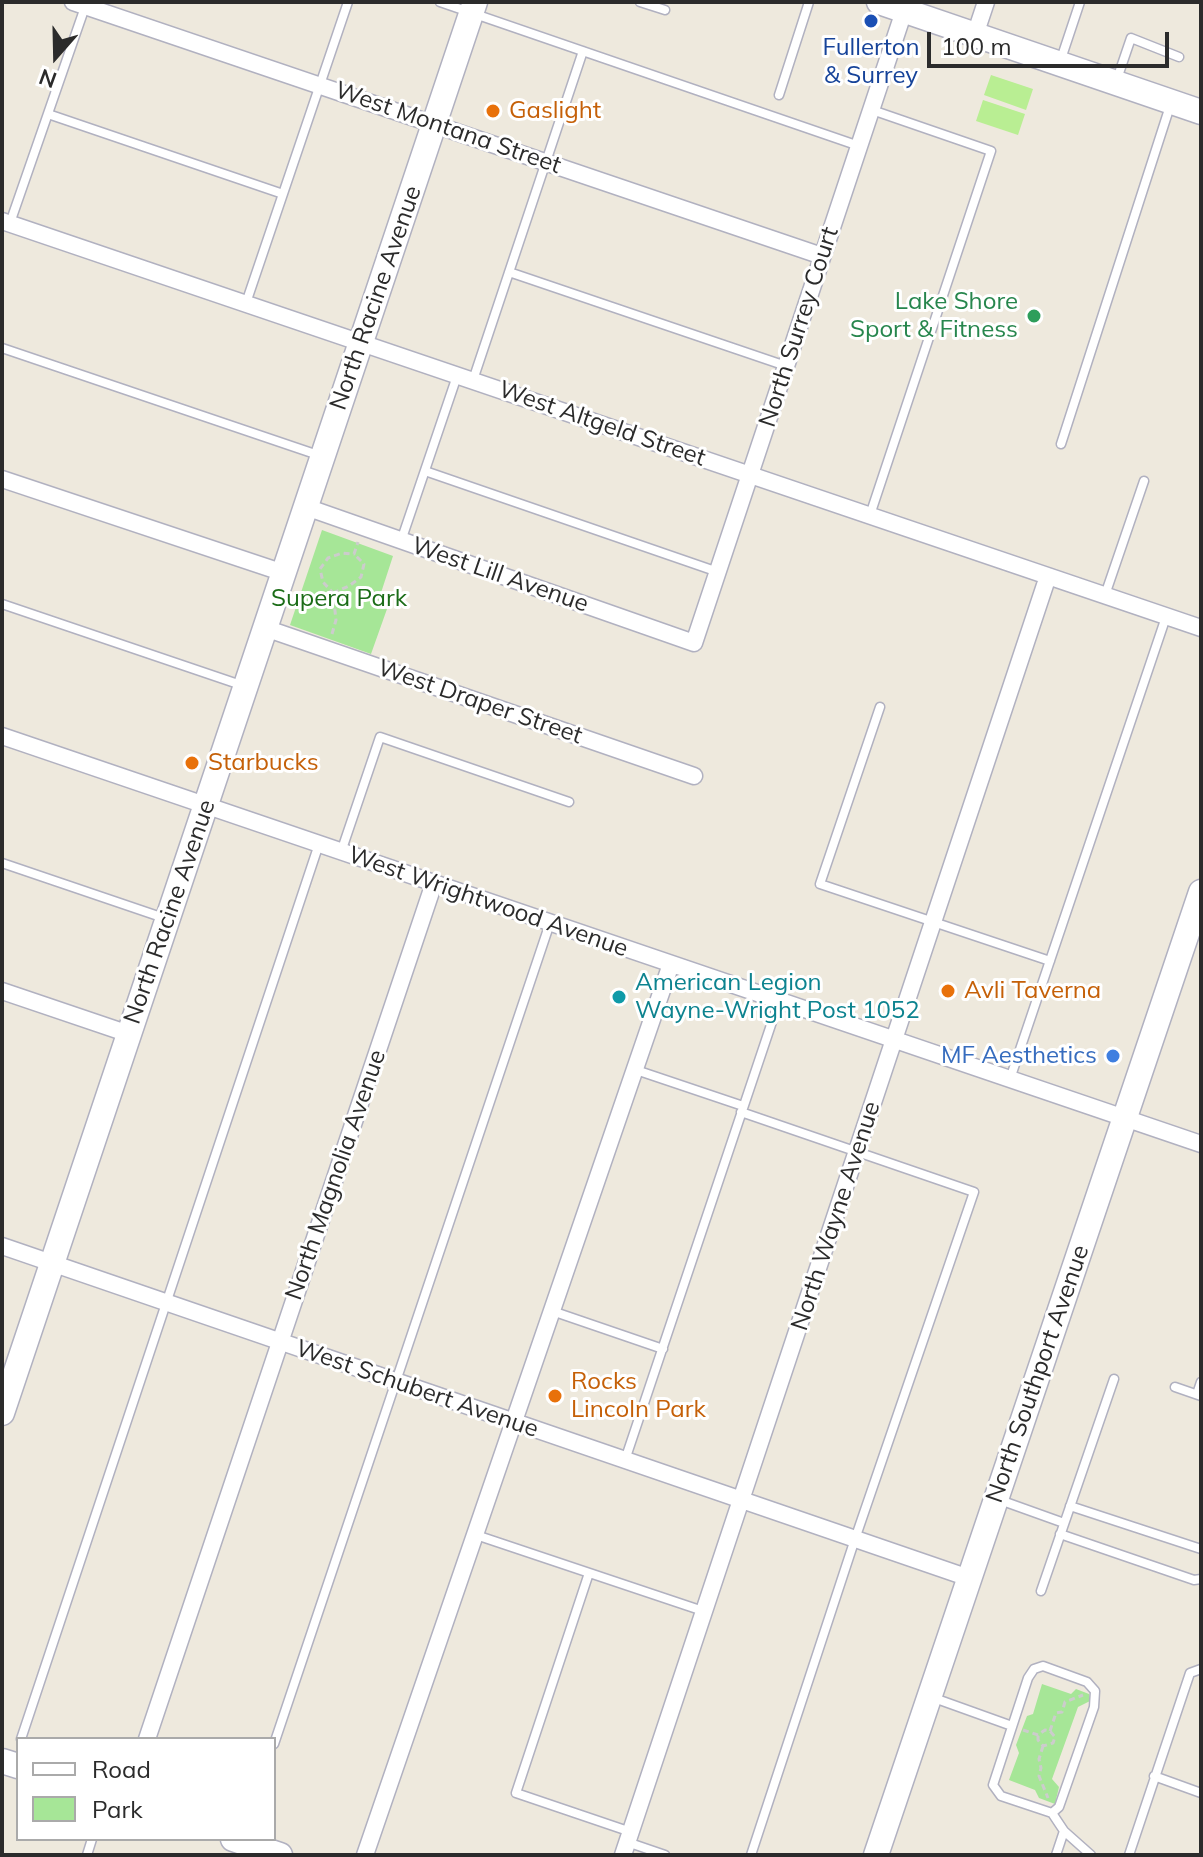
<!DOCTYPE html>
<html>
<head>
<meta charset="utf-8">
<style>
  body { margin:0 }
  #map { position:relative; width:1203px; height:1857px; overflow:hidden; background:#eee9dd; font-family:Mulish,sans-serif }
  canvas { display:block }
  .frame { position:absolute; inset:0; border:4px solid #2b2b2b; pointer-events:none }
  .legend { position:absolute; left:16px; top:1737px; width:260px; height:104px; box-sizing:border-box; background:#fff; border:2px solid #aaa; margin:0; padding:10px 14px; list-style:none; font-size:24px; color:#2b2b2b }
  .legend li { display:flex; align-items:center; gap:16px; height:40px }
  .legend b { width:40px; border:2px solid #aaa }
  .north { position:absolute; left:16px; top:16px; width:80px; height:80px; -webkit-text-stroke:6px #fff; paint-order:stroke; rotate:200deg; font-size:22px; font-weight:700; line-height:32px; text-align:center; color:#2b2b2b }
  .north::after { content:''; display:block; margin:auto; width:28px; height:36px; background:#2b2b2b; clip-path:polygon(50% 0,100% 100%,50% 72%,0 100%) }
  .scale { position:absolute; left:927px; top:32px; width:242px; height:36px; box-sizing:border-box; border:4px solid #2b2b2b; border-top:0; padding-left:10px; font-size:24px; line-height:28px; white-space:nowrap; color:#2b2b2b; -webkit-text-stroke:6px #fff; paint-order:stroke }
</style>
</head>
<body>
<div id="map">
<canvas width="1203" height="1857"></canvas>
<div class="frame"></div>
<ul class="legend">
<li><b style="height:10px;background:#fff"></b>Road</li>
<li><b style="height:22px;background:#a6e697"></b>Park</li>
</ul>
<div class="north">N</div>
<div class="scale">100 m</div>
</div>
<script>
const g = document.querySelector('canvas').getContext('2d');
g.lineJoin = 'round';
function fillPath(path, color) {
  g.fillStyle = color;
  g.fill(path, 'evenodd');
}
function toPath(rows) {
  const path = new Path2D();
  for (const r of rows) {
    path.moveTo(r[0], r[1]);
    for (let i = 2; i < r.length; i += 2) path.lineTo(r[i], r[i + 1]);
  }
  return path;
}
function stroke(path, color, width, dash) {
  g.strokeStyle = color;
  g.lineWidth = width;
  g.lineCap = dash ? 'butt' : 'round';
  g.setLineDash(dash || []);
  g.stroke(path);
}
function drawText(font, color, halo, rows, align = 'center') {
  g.font = font + ' Mulish,sans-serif';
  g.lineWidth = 6;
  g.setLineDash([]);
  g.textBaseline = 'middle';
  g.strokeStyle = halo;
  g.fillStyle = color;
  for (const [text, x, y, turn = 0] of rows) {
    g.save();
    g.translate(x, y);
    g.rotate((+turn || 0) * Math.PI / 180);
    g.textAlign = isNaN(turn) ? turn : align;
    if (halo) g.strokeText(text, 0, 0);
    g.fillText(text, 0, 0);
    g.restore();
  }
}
const green = toPath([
  [322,530,393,556,377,605,387,609,371,654,290,625],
  [1042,1684,1071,1694,1076,1689,1089,1694,1090,1701,1078,1707,1052,1779,1059,1787,1055,1804,1039,1798,1035,1790,1009,1780,1019,1753,1016,1745,1027,1716,1033,1714]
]);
const pitch = toPath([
  [991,75,1033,89,1026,110,984,95],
  [983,100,1025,114,1018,135,976,121]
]);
const path = toPath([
  [333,593,349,586,361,577,364,564,354,554],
  [332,634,336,620,333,593,323,582,320,569,328,558,342,553,354,554,358,542],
  [1023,1730,1038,1735,1045,1730,1050,1731,1055,1737,1053,1743,1043,1746,1038,1740,1038,1735],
  [1050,1731,1056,1713,1062,1712,1065,1702,1083,1695],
  [1043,1746,1039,1759,1041,1768,1039,1776,1048,1798]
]);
const lane = toPath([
  [440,2,859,146],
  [640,2,665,10],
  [1061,59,1080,2],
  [1116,82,1131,38,1179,57],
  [779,95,809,2],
  [48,114,283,194],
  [10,223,85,7],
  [509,272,786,366],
  [246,303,348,2],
  [2,348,318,455],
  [473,380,583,51],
  [1061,444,1171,103],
  [425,471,718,572],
  [870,515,991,151,872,110],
  [401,541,457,376],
  [1105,595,1144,481],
  [2,604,241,685],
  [880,707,820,884,1050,961],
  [341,852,380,737,569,802],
  [2,863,164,918],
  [636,1070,743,1106],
  [1010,1079,1166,617],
  [741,1112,974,1192,855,1539,751,1855],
  [552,1311,663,1349],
  [1175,1387,1201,1396],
  [1197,1394,1201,1382],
  [625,1460,779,1001],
  [997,1499,1064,1523],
  [1070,1506,1201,1549],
  [1060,1534,1194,1580,1201,1579],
  [476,1535,703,1611],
  [589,1573,516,1793,631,1832],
  [1041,1591,1114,1379],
  [934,1698,1012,1726],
  [21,1739,319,844],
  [274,1744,550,923],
  [1154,1776,1201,1793],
  [1052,1813,1059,1807,1094,1707,1095,1691,1087,1682,1043,1666,1034,1669,1028,1678,993,1785,1001,1796,1052,1813,1064,1831,1091,1855],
  [627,1842,665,1855],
  [87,1855,92,1839],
  [1056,1855,1064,1831],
  [1129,1855,1190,1673,1201,1669]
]);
const street = toPath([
  [73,2,822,256],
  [975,35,986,2],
  [2,221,1201,628],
  [2,479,284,573],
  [306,507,694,643,904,11],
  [265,628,694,776],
  [2,736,1201,1144],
  [2,991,129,1034],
  [2,1246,969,1578],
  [147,1739,434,883],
  [365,1855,671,964],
  [623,1855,1048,576]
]);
const secondary = toPath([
  [879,2,1201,112],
  [2,1413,475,2],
  [2,1761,18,1766],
  [233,1839,280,1855],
  [876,1855,1201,892]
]);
const markers = [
  [871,21,8,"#1a4fb4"],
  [493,111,8,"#e8710a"],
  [1034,316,8,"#2e9e5b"],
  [192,763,8,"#e8710a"],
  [948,991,8,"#e8710a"],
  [619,997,8,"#0f9aa8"],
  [1113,1056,8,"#3f7fe0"],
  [555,1396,8,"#e8710a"]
];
const transitNames = [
  ["Fullerton",871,48],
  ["& Surrey",871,76]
];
const foodNames = [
  ["Gaslight",509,111],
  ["Starbucks",208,763],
  ["Avli Taverna",964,991],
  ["Rocks",571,1382],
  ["Lincoln Park",571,1410]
];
const streetNames = [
  ["West Montana Street",448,128,19],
  ["North Racine Avenue",376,298,-71],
  ["North Surrey Court",799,327,-72],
  ["West Altgeld Street",602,424,19],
  ["West Lill Avenue",500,575,19],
  ["West Draper Street",480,702,19],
  ["West Wrightwood Avenue",488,902,19],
  ["North Racine Avenue",170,912,-71],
  ["North Magnolia Avenue",336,1175,-71],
  ["North Wayne Avenue",836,1216,-72],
  ["North Southport Avenue",1038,1374,-71],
  ["West Schubert Avenue",417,1389,19]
];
const leisureNames = [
  ["Lake Shore",1018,302],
  ["Sport & Fitness",1018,330]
];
const parkNames = [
  ["Supera Park",339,599]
];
const cultureNames = [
  ["American Legion",635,983],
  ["Wayne-Wright Post 1052",635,1011]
];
const shopNames = [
  ["MF Aesthetics",1097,1056]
];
fillPath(green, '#a6e697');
fillPath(pitch, '#b9ee93');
stroke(lane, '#b1b1c0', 11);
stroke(street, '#b1b1c0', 19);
stroke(secondary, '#b1b1c0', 27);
stroke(path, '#ccc', 3, [6, 4]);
stroke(lane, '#fff', 8);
stroke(street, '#fff', 16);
stroke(secondary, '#fff', 24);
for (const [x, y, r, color] of markers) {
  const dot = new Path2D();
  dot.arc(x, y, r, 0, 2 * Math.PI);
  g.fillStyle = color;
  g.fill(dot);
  stroke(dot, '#fff', 3);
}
drawText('24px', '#164399', '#fff', transitNames);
drawText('24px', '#c56008', '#fff', foodNames, 'left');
drawText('24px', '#2b2b2b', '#fff', streetNames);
drawText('24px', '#27864d', '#fff', leisureNames, 'right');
drawText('24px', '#1b6c17', '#fff', parkNames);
drawText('24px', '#0d838f', '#fff', cultureNames, 'left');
drawText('24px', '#366cbe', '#fff', shopNames, 'right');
</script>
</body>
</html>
